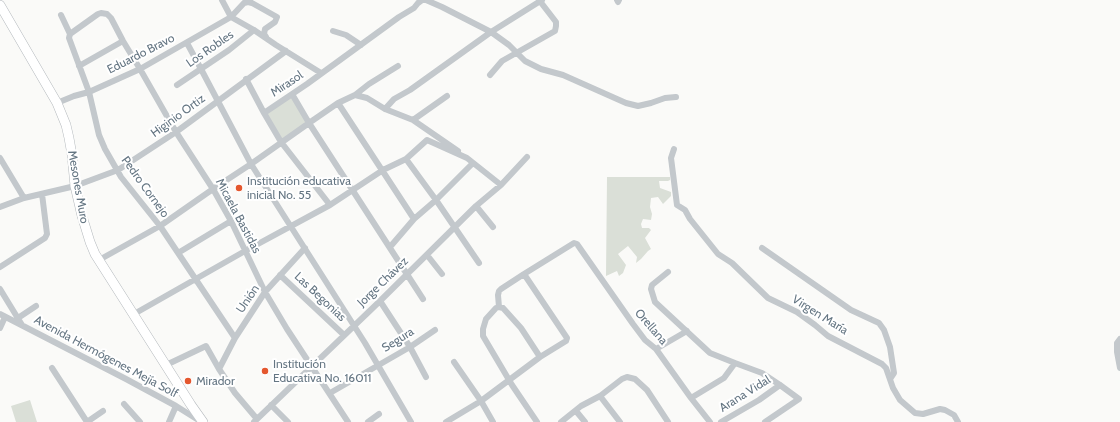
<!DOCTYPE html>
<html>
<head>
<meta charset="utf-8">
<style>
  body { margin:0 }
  canvas { display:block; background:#fafaf8 }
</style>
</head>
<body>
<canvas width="1120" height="422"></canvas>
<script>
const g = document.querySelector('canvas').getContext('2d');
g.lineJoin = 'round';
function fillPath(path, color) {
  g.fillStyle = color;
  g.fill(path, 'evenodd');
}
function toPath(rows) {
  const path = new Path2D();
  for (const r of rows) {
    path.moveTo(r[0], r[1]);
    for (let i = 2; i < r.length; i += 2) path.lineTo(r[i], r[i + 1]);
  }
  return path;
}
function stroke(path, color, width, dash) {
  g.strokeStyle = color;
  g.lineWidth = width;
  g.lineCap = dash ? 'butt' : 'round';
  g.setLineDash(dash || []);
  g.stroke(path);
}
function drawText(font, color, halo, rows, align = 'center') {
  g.font = font + ' Cabin,sans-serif';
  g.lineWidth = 4;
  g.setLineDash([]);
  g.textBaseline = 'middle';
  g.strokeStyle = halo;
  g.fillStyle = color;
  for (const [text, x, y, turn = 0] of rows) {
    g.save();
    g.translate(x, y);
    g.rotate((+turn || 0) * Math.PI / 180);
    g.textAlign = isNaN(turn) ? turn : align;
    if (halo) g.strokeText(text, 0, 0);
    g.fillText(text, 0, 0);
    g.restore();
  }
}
const green = toPath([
  [292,94,309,123,281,142,264,113],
  [607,177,670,177,670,180,668,181,659,181,660,188,671,192,671,196,663,204,658,197,651,198,650,207,652,214,651,220,643,219,641,224,642,228,649,228,651,230,645,238,651,249,648,251,641,259,636,263,637,257,628,246,618,254,626,265,623,273,619,276,617,271,606,276],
  [30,400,37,422,16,422,11,406]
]);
const minor = toPath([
  [222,0,231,17,254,30,276,45,321,73],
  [426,0,442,7,491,32,509,45,525,61,541,69,563,75,626,103,638,106,651,103,665,98,676,97],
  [617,0,618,2,619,0],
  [61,15,70,34,69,38,89,92,99,135,105,149,121,177,160,226,235,338],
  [333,31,346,35,361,45],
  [70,34,98,14,101,13,107,14,111,18,123,41,140,69,176,132,213,189,231,221,265,292,287,329,348,422],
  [187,43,201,69,251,164,365,343,411,422],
  [79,66,123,41],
  [398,66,369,84,355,95,367,98,385,109,413,120,458,151],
  [490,75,502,61,555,31,556,26,556,22,539,0],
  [246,79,264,113,281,142,330,205],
  [177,85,229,50,254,30],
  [292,94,309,123,423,299],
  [57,103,74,96,89,92,140,69,231,17,244,3,248,2,252,3,277,17,275,22,265,29,264,34,266,37],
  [338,103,414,219],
  [385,109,394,99,410,90,491,32,542,0],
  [264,113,307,84,399,17,414,8,418,3,422,0,425,0],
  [413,120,447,96],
  [674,149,671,158,677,205,685,210,690,219,718,254,732,263,768,298,797,312,815,325,828,336,882,364,886,368,893,388,900,400,915,413,923,414,940,409,945,410,954,415,958,422],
  [0,158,24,198],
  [406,159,436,200,479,263],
  [476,206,493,227],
  [0,207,24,198,75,186,118,170,176,132,286,51],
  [390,247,414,219,436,200,473,163],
  [762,248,851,310,879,323,884,330,890,347,894,373,890,379],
  [178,253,231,221],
  [427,255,442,274],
  [99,260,160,226,213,189,251,164,309,123,338,103,355,95],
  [0,267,45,238,47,234,42,194],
  [668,272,652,285,651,289,655,302,710,353,735,363],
  [280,275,344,335],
  [0,289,22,325],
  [380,301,410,347,426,377],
  [499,307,498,295,499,291,501,289,524,274],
  [0,314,126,379,176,406,200,421],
  [134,314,245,251,330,205,383,170,406,159,427,140,467,158,501,185],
  [18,318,36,306],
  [0,328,5,317],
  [1120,339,1117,343,1117,352,1120,368],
  [656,349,687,331],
  [454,362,481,401,493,422],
  [166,365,206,346,219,369,235,393,257,419],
  [52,368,87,422],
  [219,369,235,338,265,292,305,248],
  [330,393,410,347,435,330],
  [600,396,620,422],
  [691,398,724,378,735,363,762,373,780,385,799,399,765,422],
  [124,404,140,422],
  [271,405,288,422],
  [576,411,585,422],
  [87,422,103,411],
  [169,422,176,406],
  [254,422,380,301,476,206,501,185,527,157],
  [368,422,379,414],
  [446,422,481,401,540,357,566,341,567,338,524,274,574,243,577,244,633,324,645,340,656,349,691,398,710,422],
  [537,422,512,385,483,336,483,329,486,319,496,308,499,307,503,308,521,328,540,357],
  [561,422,581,406,600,396,622,379,627,377,635,379,647,390,668,422],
  [721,422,759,400,780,385]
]);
const highway = toPath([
  [0,5,57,103,66,125,69,138,72,155,75,186,82,216,90,242,95,254,191,405,203,422]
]);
const markers = [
  [239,188,4,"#e4572e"],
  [265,371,4,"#e4572e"],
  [188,381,4,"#e4572e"]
];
const streetNames = [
  ["Los Robles",210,49,-35],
  ["Eduardo Bravo",141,54,-27],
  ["Mirasol",287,84,-34],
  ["Higinio Ortiz",178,116,-36],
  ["Mesones Muro",78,187,80],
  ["Pedro Cornejo",145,187,54],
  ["Micaela Bastidas",238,216,62],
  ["Jorge Chávez",383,282,-44],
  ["Las Begonias",320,297,43],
  ["Unión",248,299,-56],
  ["Virgen María",820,315,32],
  ["Orellana",651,327,49],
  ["Segura",398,340,-32],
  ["Avenida Hermógenes Mejía Solf",106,357,28],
  ["Arana Vidal",745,394,-32]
];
const poiNames = [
  ["Institución educativa",247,181],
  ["inicial No. 55",247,195],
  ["Institución",273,364],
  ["Educativa No. 16011",273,378],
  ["Mirador",196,381]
];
fillPath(green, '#dadfd7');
stroke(highway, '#b4b9bd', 10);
stroke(minor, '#c3c8cc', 6);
stroke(highway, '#fff', 9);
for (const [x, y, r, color] of markers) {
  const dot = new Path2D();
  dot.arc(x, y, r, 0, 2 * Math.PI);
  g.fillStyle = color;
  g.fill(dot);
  stroke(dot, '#fff', 1.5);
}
drawText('12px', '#657683', '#fff', streetNames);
drawText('12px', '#657683', '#fff', poiNames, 'left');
</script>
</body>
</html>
